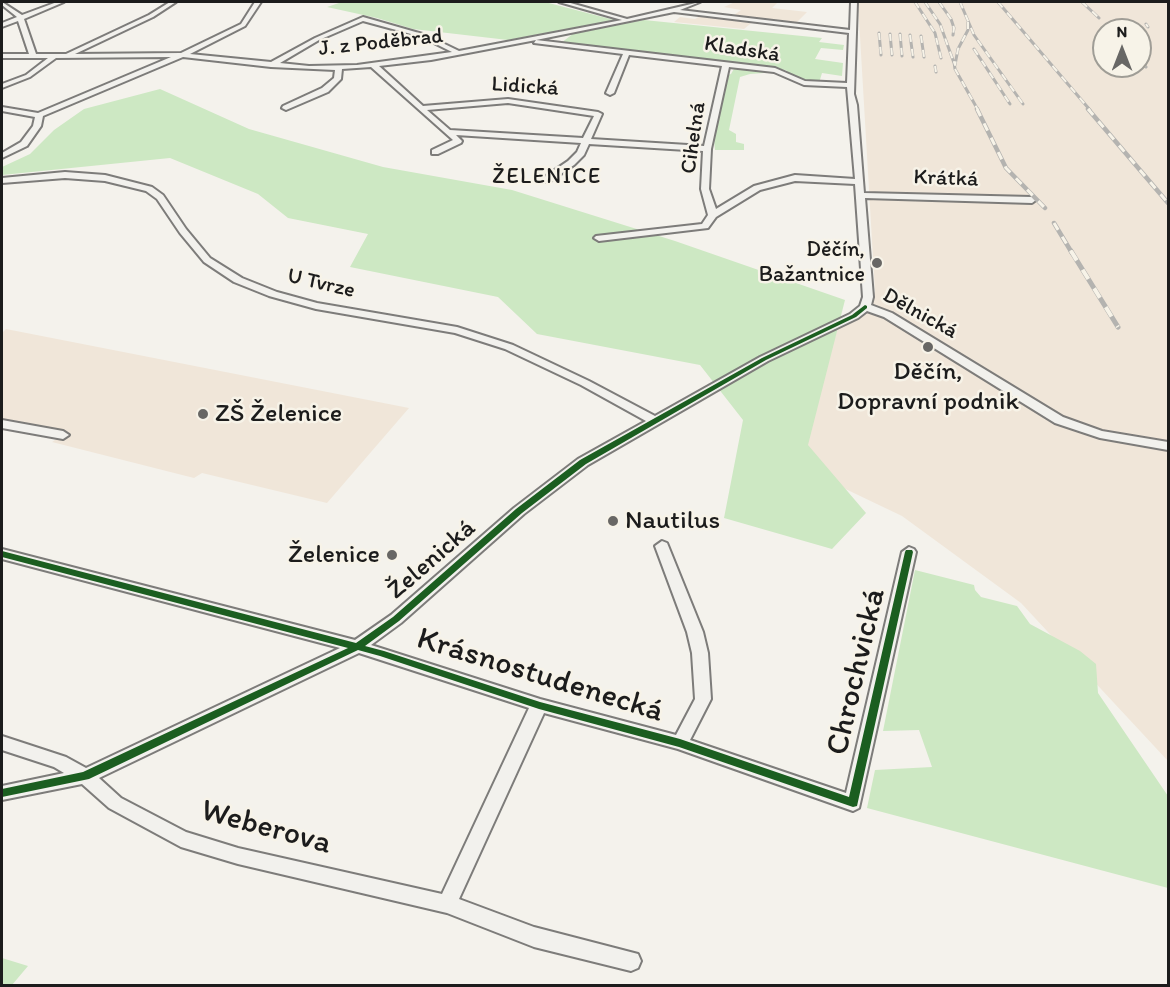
<!DOCTYPE html>
<html>
<head>
<meta charset="utf-8">
<style>
  body { margin:0 }
  #map { position:relative; width:1170px; height:987px; overflow:hidden; background:#f4f2ec; font-family:Itim,sans-serif }
  canvas { display:block }
  .frame { position:absolute; inset:0; border:3px solid #1c1c1c; pointer-events:none }
  .north { position:absolute; left:1092px; top:18px; width:60px; height:60px; box-sizing:border-box; background:#f7f3e8; border:2px solid #9f9d96; border-radius:50%; rotate:0deg; font-size:16px; font-weight:700; line-height:24px; text-align:center; color:#1c1c1c }
  .north::after { content:''; display:block; margin:auto; width:21px; height:27px; background:#686765; clip-path:polygon(50% 0,100% 100%,50% 72%,0 100%) }
</style>
</head>
<body>
<div id="map">
<canvas width="1170" height="987"></canvas>
<div class="frame"></div>
<div class="north">N</div>
</div>
<script>
const g = document.querySelector('canvas').getContext('2d');
g.lineJoin = 'round';
function fillPath(path, color) {
  g.fillStyle = color;
  g.fill(path, 'evenodd');
}
function toPath(rows) {
  const path = new Path2D();
  for (const r of rows) {
    path.moveTo(r[0], r[1]);
    for (let i = 2; i < r.length; i += 2) path.lineTo(r[i], r[i + 1]);
  }
  return path;
}
function stroke(path, color, width, dash) {
  g.strokeStyle = color;
  g.lineWidth = width;
  g.lineCap = dash ? 'butt' : 'round';
  g.setLineDash(dash || []);
  g.stroke(path);
}
function drawText(font, color, halo, rows, align = 'center') {
  g.font = font + ' Itim,sans-serif';
  g.lineWidth = 5;
  g.setLineDash([]);
  g.textBaseline = 'middle';
  g.strokeStyle = halo;
  g.fillStyle = color;
  for (const [text, x, y, turn = 0] of rows) {
    g.save();
    g.translate(x, y);
    g.rotate((+turn || 0) * Math.PI / 180);
    g.textAlign = isNaN(turn) ? turn : align;
    if (halo) g.strokeText(text, 0, 0);
    g.fillText(text, 0, 0);
    g.restore();
  }
}
const built = toPath([
  [735,2,778,2,772,8,807,12,795,24,755,20,744,29,674,22,680,17,695,19,702,15,730,18,741,10,724,7],
  [858,2,1168,2,1168,761,1021,603,902,516,791,463,837,331,875,292],
  [1104,30,1140,30,1140,66,1104,66],
  [6,329,409,408,327,503,202,473,194,478,52,442,67,432,2,420,2,333]
]);
const green = toPath([
  [342,2,545,2,614,20,508,40,413,29,377,18,327,7],
  [644,20,822,38,819,42,844,45,843,50,821,48,815,59,843,63,842,76,822,73,819,83,800,81,791,77,786,70,561,43,574,33],
  [735,67,777,72,750,74,740,77,729,130,736,134,736,142,744,144,744,150,715,150,714,140,725,76,731,74],
  [160,89,249,129,383,167,512,190,675,241,845,300,808,445,866,513,832,549,724,518,743,420,700,365,537,334,498,297,350,267,368,234,288,218,258,194,170,158,2,175,2,167,30,154,54,130,84,109],
  [915,570,974,585,975,590,981,597,1017,606,1030,624,1080,651,1096,664,1098,693,1168,796,1168,888,867,808,875,770,932,767,919,730,883,731],
  [2,958,28,966,12,985,2,985]
]);
const street = toPath([
  [2,2,22,15,57,2,64,2,24,19,36,54,66,54,149,15,170,2,176,2,153,17,75,54,181,53,241,24,255,2,261,2,245,26,190,54,271,62,315,38,363,17,426,35,459,51,622,20,559,2,567,2,627,19,700,2,680,10,850,30,851,2,857,2,854,94,857,105,864,193,1032,197,1036,200,1032,203,865,198,873,297,871,305,892,313,1063,417,1102,431,1168,442,1168,450,1100,438,1055,423,884,317,867,311,858,318,768,361,588,465,524,514,401,623,371,645,540,699,676,735,695,699,692,653,687,632,655,546,662,541,667,543,703,632,708,653,711,699,690,740,846,793,902,552,909,547,914,549,916,552,859,808,853,811,678,749,544,713,459,899,534,927,638,954,641,961,638,968,631,971,534,947,447,913,238,864,181,847,109,808,82,784,2,800,2,786,64,773,54,767,2,750,2,736,66,757,86,768,340,648,2,559,2,549,355,640,391,615,514,508,578,459,646,421,581,385,505,349,455,333,316,309,269,296,234,282,204,262,180,233,157,199,146,191,105,181,65,178,2,183,2,178,65,172,105,175,152,187,163,195,186,229,210,258,242,278,277,292,317,303,457,327,513,345,589,381,655,416,760,357,850,314,860,306,863,297,855,184,795,181,760,190,716,217,708,228,599,241,594,238,596,236,702,224,708,215,701,189,703,151,589,144,584,155,574,165,549,182,543,182,543,178,568,161,577,152,581,143,456,135,462,141,461,143,438,154,432,154,432,150,453,140,371,67,342,69,341,79,328,92,286,110,282,108,283,106,322,88,334,78,335,70,271,67,183,57,43,116,41,126,27,146,2,158,2,153,21,142,33,126,35,117,2,111,2,107,38,113,171,57,56,58,30,77,2,88,2,84,26,75,48,58,2,58,2,54,29,54,18,21,2,27,2,23,17,17,2,5,2,2],
  [674,12,849,33,847,83,805,81,775,68,536,40,674,12],
  [363,21,422,37,452,52,357,65,309,66,280,63,319,40,363,21],
  [536,40,534,43,623,54,606,93,610,95,614,93,629,55,722,66,704,146,591,139,602,114,598,112,508,99,423,106,379,66,431,60,536,40],
  [729,67,774,72,804,85,847,87,855,179,795,175,754,186,716,209,709,189,711,149,729,67],
  [508,103,594,116,583,138,450,130,427,110,508,103],
  [359,653,529,708,442,894,238,848,186,832,121,798,99,778,359,653],
  [2,420,63,431,69,435,63,439,2,428,2,420]
]);
const railFar2 = toPath([
  [915,2,935,33,941,58],
  [925,2,940,24,954,63],
  [939,2,951,19,954,28,953,35],
  [960,2,974,35,1023,104],
  [998,2,1090,110],
  [1082,2,1099,18],
  [968,22,968,30,958,49,955,65,954,62,955,69,978,110],
  [1146,24,1148,27],
  [879,33,881,55],
  [890,34,892,55],
  [900,34,902,56],
  [910,35,913,57],
  [921,36,924,57],
  [974,49,1010,104],
  [1140,62,1146,67],
  [935,66,936,72]
]);
const railFar1 = toPath([
  [977,109,1006,168,1045,208],
  [1088,109,1168,203],
  [1054,223,1072,253]
]);
const rail = toPath([
  [1071,251,1118,327]
]);
const cycleway = toPath([
  [865,305,867,306,867,308,856,317,766,360,586,464,522,513,399,621,365,646,384,651,540,702,680,739,849,797,905,552,906,550,912,550,913,552,857,806,853,807,679,747,539,709,380,656,358,650,89,779,2,797,2,789,83,772,348,648,2,557,2,551,356,643,393,617,516,509,580,460,762,358,852,315,865,305]
]);
const markers = [
  [877,263,6,"#686765"],
  [928,347,6,"#686765"],
  [203,414,6,"#686765"],
  [613,521,6,"#686765"],
  [392,555,6,"#686765"]
];
const farStreetnames = [
  ["J. z Poděbrad",381,43,-6],
  ["Kladská",742,50,9],
  ["Lidická",525,87,4],
  ["Cihelná",694,138,-82],
  ["Krátká",946,179,2],
  ["U Tvrze",321,284,13],
  ["Dělnická",920,314,29]
];
const farNeighbourhoodnames = [
  ["ŽELENICE",547,177]
];
const farPoinames = [
  ["Děčín,",865,250],
  ["Bažantnice",865,275]
];
const poiNames = [
  ["Děčín,",928,372,"center"],
  ["Dopravní podnik",928,402,"center"],
  ["ZŠ Želenice",215,414],
  ["Nautilus",625,521],
  ["Želenice",380,555,"right"]
];
const streetNames = [
  ["Želenická",432,560,-41]
];
const nearStreetnames = [
  ["Chrochvická",857,672,-77],
  ["Krásnostudenecká",540,676,17],
  ["Weberova",266,828,15]
];
fillPath(built, '#f0e6d9');
fillPath(green, '#cde8c3');
stroke(street, '#7d7c7a', 4);
fillPath(street, '#f2f1ed');
stroke(railFar2, '#b4b3b0', 3);
stroke(railFar1, '#b4b3b0', 4.5);
stroke(rail, '#b4b3b0', 5);
stroke(railFar2, '#f7f3e8', 2, [7]);
stroke(railFar1, '#f7f3e8', 3, [8]);
stroke(rail, '#f7f3e8', 4, [11]);
fillPath(cycleway, '#1b5e20');
for (const [x, y, r, color] of markers) {
  const dot = new Path2D();
  dot.arc(x, y, r, 0, 2 * Math.PI);
  g.fillStyle = color;
  g.fill(dot);
  stroke(dot, '#f7f3e8', 2);
}
drawText('22px', '#1c1c1c', '#f7f3e8', farStreetnames);
g.letterSpacing = '1.5px';
drawText('22px', '#1c1c1c', '#f7f3e8', farNeighbourhoodnames);
g.letterSpacing = '0px';
drawText('22px', '#1c1c1c', '#f7f3e8', farPoinames, 'right');
drawText('26px', '#1c1c1c', '#f7f3e8', poiNames, 'left');
drawText('26px', '#1c1c1c', '#f7f3e8', streetNames);
drawText('32px', '#1c1c1c', '#f7f3e8', nearStreetnames);
</script>
</body>
</html>
